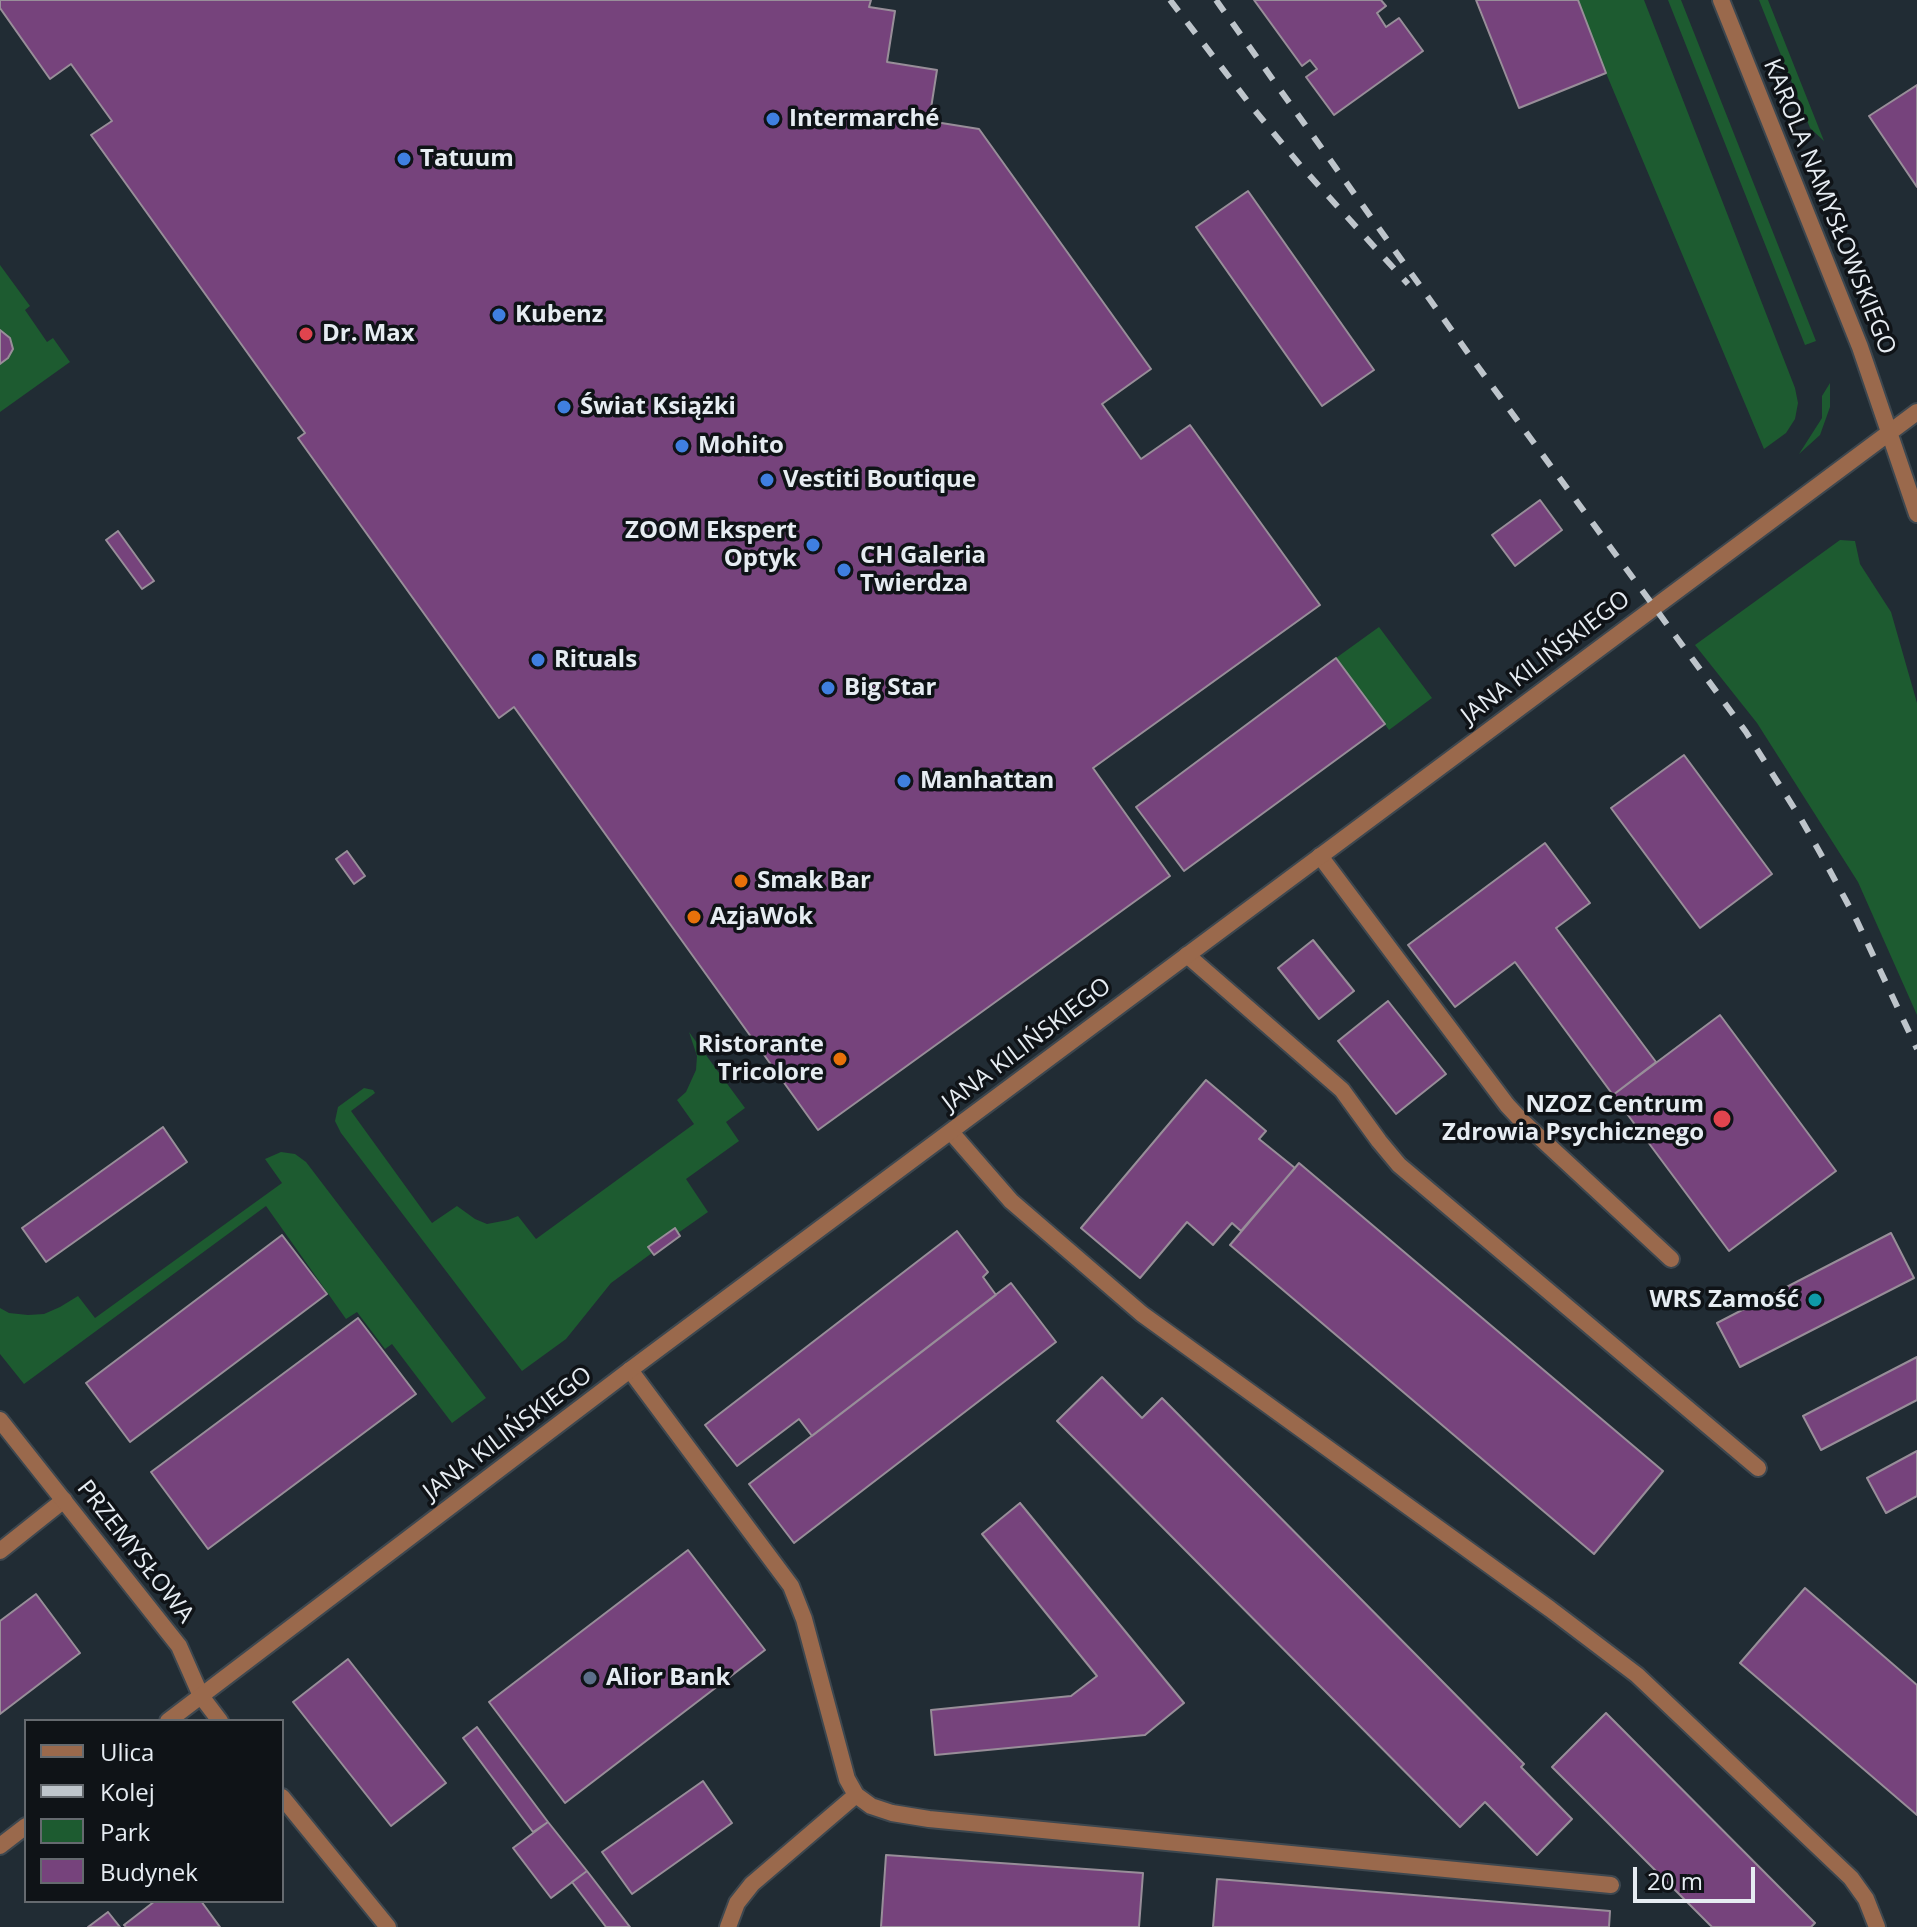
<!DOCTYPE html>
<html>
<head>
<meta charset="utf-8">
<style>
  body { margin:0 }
  #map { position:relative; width:1917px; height:1927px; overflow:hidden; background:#212c34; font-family:"Open Sans",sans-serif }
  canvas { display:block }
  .legend { position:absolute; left:24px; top:1719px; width:260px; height:184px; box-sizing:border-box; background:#0f1317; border:2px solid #656a6f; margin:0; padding:10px 14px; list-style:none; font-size:24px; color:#e6ecf2 }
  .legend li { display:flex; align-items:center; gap:16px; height:40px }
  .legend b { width:40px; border:2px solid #656a6f }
  .scale { position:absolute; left:1633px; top:1867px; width:122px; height:36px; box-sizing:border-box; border:4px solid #e6ecf2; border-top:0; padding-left:10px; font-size:24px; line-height:28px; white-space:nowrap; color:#e6ecf2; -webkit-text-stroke:6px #0f1317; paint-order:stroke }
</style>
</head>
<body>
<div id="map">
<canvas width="1917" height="1927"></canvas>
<ul class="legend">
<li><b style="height:10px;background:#9a694c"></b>Ulica</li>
<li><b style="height:10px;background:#bec5cb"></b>Kolej</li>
<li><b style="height:22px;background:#1d5b30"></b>Park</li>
<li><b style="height:22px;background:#76437c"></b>Budynek</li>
</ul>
<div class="scale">20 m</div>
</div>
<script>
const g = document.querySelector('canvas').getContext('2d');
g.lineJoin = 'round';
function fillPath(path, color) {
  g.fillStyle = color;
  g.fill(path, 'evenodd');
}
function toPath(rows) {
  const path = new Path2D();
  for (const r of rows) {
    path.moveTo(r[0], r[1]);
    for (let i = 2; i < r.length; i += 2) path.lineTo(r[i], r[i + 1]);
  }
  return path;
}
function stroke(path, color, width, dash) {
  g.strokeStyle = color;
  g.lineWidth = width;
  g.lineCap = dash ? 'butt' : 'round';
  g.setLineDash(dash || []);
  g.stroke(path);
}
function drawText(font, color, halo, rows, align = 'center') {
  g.font = font + ' "Open Sans",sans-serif';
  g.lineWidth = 7;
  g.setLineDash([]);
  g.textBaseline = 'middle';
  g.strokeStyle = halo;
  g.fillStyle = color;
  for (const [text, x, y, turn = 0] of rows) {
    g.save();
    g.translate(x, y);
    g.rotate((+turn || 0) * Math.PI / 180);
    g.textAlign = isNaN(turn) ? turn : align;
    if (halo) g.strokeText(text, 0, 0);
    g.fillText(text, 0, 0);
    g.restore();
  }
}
const green = toPath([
  [1578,0,1644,0,1795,388,1798,403,1795,419,1786,433,1764,449,1606,73],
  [1668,0,1681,0,1816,341,1805,345],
  [1759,0,1768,0,1824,141,1810,128],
  [0,265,30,306,25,310,47,342,53,338,70,362,0,412],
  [1830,383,1830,407,1820,435,1799,454,1822,418,1822,396],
  [1840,540,1855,541,1860,564,1891,612,1917,703,1917,1015,1858,882,1757,723,1695,645],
  [1379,627,1432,698,1389,730,1336,658],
  [689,1032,745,1108,726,1122,739,1141,686,1179,708,1212,678,1233,648,1248,652,1253,611,1283,566,1339,522,1371,341,1133,335,1121,338,1107,364,1088,373,1090,375,1093,351,1111,432,1223,457,1206,475,1219,487,1224,508,1220,518,1216,536,1239,694,1124,677,1100,686,1092,696,1070,697,1056],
  [281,1152,295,1154,306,1162,486,1398,452,1423,392,1344,385,1349,357,1312,346,1319,266,1206,24,1384,0,1354,0,1308,9,1313,28,1315,44,1314,60,1307,78,1296,95,1318,282,1183,265,1159]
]);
const building = toPath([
  [0,0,871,0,869,7,895,11,887,62,937,70,929,121,979,129,1151,369,1102,404,1141,459,1190,425,1320,605,1093,768,1170,876,818,1130,514,707,499,718,298,438,305,433,91,135,112,121,71,64,50,79,0,8,0,0],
  [1254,0,1381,0,1386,6,1377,13,1386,27,1399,18,1423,51,1334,115,1306,77,1317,69,1310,60,1302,66,1254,0],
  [1476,0,1578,0,1606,73,1519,108,1476,0],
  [1917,85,1917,187,1869,116,1917,85],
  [1248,191,1374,370,1322,406,1196,227,1248,191],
  [0,330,10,338,13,349,8,358,0,364,0,330],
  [1540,500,1562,530,1515,566,1492,535,1540,500],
  [118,531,154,581,142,589,106,540,118,531],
  [1336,658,1385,724,1184,871,1136,807,1336,658],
  [1684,755,1772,874,1700,928,1611,808,1684,755],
  [1545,843,1590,903,1556,928,1656,1062,1613,1095,1515,962,1455,1007,1408,945,1545,843],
  [347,851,365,876,354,884,336,859,347,851],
  [1313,940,1354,991,1319,1019,1278,968,1313,940],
  [1388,1001,1446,1074,1396,1114,1338,1041,1388,1001],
  [1720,1015,1836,1171,1729,1251,1613,1095,1720,1015],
  [1206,1080,1266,1131,1259,1139,1295,1168,1241,1231,1232,1223,1213,1245,1187,1222,1140,1278,1081,1228,1206,1080],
  [163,1127,187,1162,46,1262,22,1228,163,1127],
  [1299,1163,1663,1471,1594,1554,1230,1245,1299,1163],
  [675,1228,680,1236,654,1255,648,1247,675,1228],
  [957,1231,988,1272,983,1277,996,1295,812,1436,799,1419,737,1466,705,1425,957,1231],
  [1891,1233,1914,1278,1740,1367,1717,1323,1891,1233],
  [282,1235,327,1294,130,1442,86,1383,282,1235],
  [1011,1283,1056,1342,794,1543,749,1484,1011,1283],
  [358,1318,416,1394,208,1549,151,1472,358,1318],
  [1917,1357,1917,1400,1821,1450,1803,1416,1917,1357],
  [1102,1377,1142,1418,1162,1398,1524,1764,1521,1767,1572,1819,1537,1855,1485,1802,1460,1827,1057,1421,1102,1377],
  [1917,1451,1917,1496,1886,1513,1867,1478,1917,1451],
  [1020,1503,1184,1703,1145,1735,935,1755,931,1710,1071,1696,1097,1676,982,1534,1020,1503],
  [688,1550,765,1650,565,1803,489,1702,688,1550],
  [1805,1588,1917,1685,1917,1815,1740,1663,1805,1588],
  [36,1594,80,1653,0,1714,0,1621,36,1594],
  [348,1659,446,1783,391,1826,293,1702,348,1659],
  [1606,1713,1815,1923,1811,1927,1712,1927,1552,1767,1606,1713],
  [477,1727,548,1822,533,1832,463,1738,477,1727],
  [703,1781,732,1823,632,1894,602,1852,703,1781],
  [548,1822,587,1871,551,1898,513,1848,548,1822],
  [886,1855,1143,1873,1139,1927,881,1927,886,1855],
  [587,1871,630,1927,606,1927,572,1882,587,1871],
  [1217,1879,1610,1911,1609,1927,1213,1927,1217,1879],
  [155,1901,201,1901,220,1927,126,1927,124,1925,155,1901],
  [108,1912,120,1927,88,1927,108,1912]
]);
const service = toPath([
  [1320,856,1507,1105,1521,1120,1671,1259],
  [1187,955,1342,1090,1379,1141,1399,1165,1758,1468],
  [951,1132,1011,1201,1142,1314,1550,1609,1637,1675,1851,1878,1866,1899,1877,1927],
  [630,1370,791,1586,804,1619,847,1779,856,1795,871,1806,892,1813,929,1819,1611,1885],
  [0,1551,64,1500],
  [728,1927,737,1903,752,1884,856,1795]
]);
const minor = toPath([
  [0,1420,179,1646,201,1696]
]);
const tertiary = toPath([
  [1721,0,1860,347,1917,514],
  [201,1696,220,1721],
  [168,1721,630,1370,1917,412],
  [282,1797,388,1927],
  [0,1846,26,1826]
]);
const rail = toPath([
  [1170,0,1252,107,1300,165,1408,284],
  [1216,0,1473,360,1746,732,1801,819,1823,858,1857,921,1917,1049]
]);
const markers = [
  [773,119,8,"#3f7fe0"],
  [404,159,8,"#3f7fe0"],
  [499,315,8,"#3f7fe0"],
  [306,334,8,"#e0444e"],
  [564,407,8,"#3f7fe0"],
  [682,446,8,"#3f7fe0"],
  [767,480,8,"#3f7fe0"],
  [813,545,8,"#3f7fe0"],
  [844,570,8,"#3f7fe0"],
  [538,660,8,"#3f7fe0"],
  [828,688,8,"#3f7fe0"],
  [904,781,8,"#3f7fe0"],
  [741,881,8,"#e8710a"],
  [694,917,8,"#e8710a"],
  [840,1059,8,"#e8710a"],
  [1722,1119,10,"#e0444e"],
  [1815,1300,8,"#0f9aa8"],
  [590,1678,8,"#5c6f8a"]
];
const poiNames = [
  ["Intermarché",789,119],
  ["Tatuum",420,159],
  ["Kubenz",515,315],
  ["Dr. Max",322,334],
  ["Świat Książki",580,407],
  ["Mohito",698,446],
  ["Vestiti Boutique",783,480],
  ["ZOOM Ekspert",797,531,"right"],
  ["Optyk",797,559,"right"],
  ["CH Galeria",860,556],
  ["Twierdza",860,584],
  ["Rituals",554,660],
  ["Big Star",844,688],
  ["Manhattan",920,781],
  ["Smak Bar",757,881],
  ["AzjaWok",710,917],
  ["Ristorante",824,1045,"right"],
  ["Tricolore",824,1073,"right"],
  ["NZOZ Centrum",1704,1105,"right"],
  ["Zdrowia Psychicznego",1704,1133,"right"],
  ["WRS Zamość",1799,1300,"right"],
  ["Alior Bank",606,1678]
];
const streetNames = [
  ["KAROLA NAMYSŁOWSKIEGO",1829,207,68],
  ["JANA KILIŃSKIEGO",1546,658,-37],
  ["JANA KILIŃSKIEGO",1027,1045,-37],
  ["JANA KILIŃSKIEGO",508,1434,-37],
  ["PRZEMYSŁOWA",135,1552,52]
];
fillPath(green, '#1d5b30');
fillPath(building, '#76437c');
stroke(building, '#988e99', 2);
stroke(service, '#3d474f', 20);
stroke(minor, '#3d474f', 20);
stroke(tertiary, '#3d474f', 20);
stroke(service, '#9a694c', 16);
stroke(minor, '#9a694c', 16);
stroke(tertiary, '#9a694c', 16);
stroke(rail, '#bec5cb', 6, [14, 14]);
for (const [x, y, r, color] of markers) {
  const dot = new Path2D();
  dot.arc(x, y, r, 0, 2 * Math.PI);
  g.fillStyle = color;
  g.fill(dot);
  stroke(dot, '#0f1317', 3);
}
drawText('bold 24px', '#e6ecf2', '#0f1317', poiNames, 'left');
drawText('24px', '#e6ecf2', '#0f1317', streetNames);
</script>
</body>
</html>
